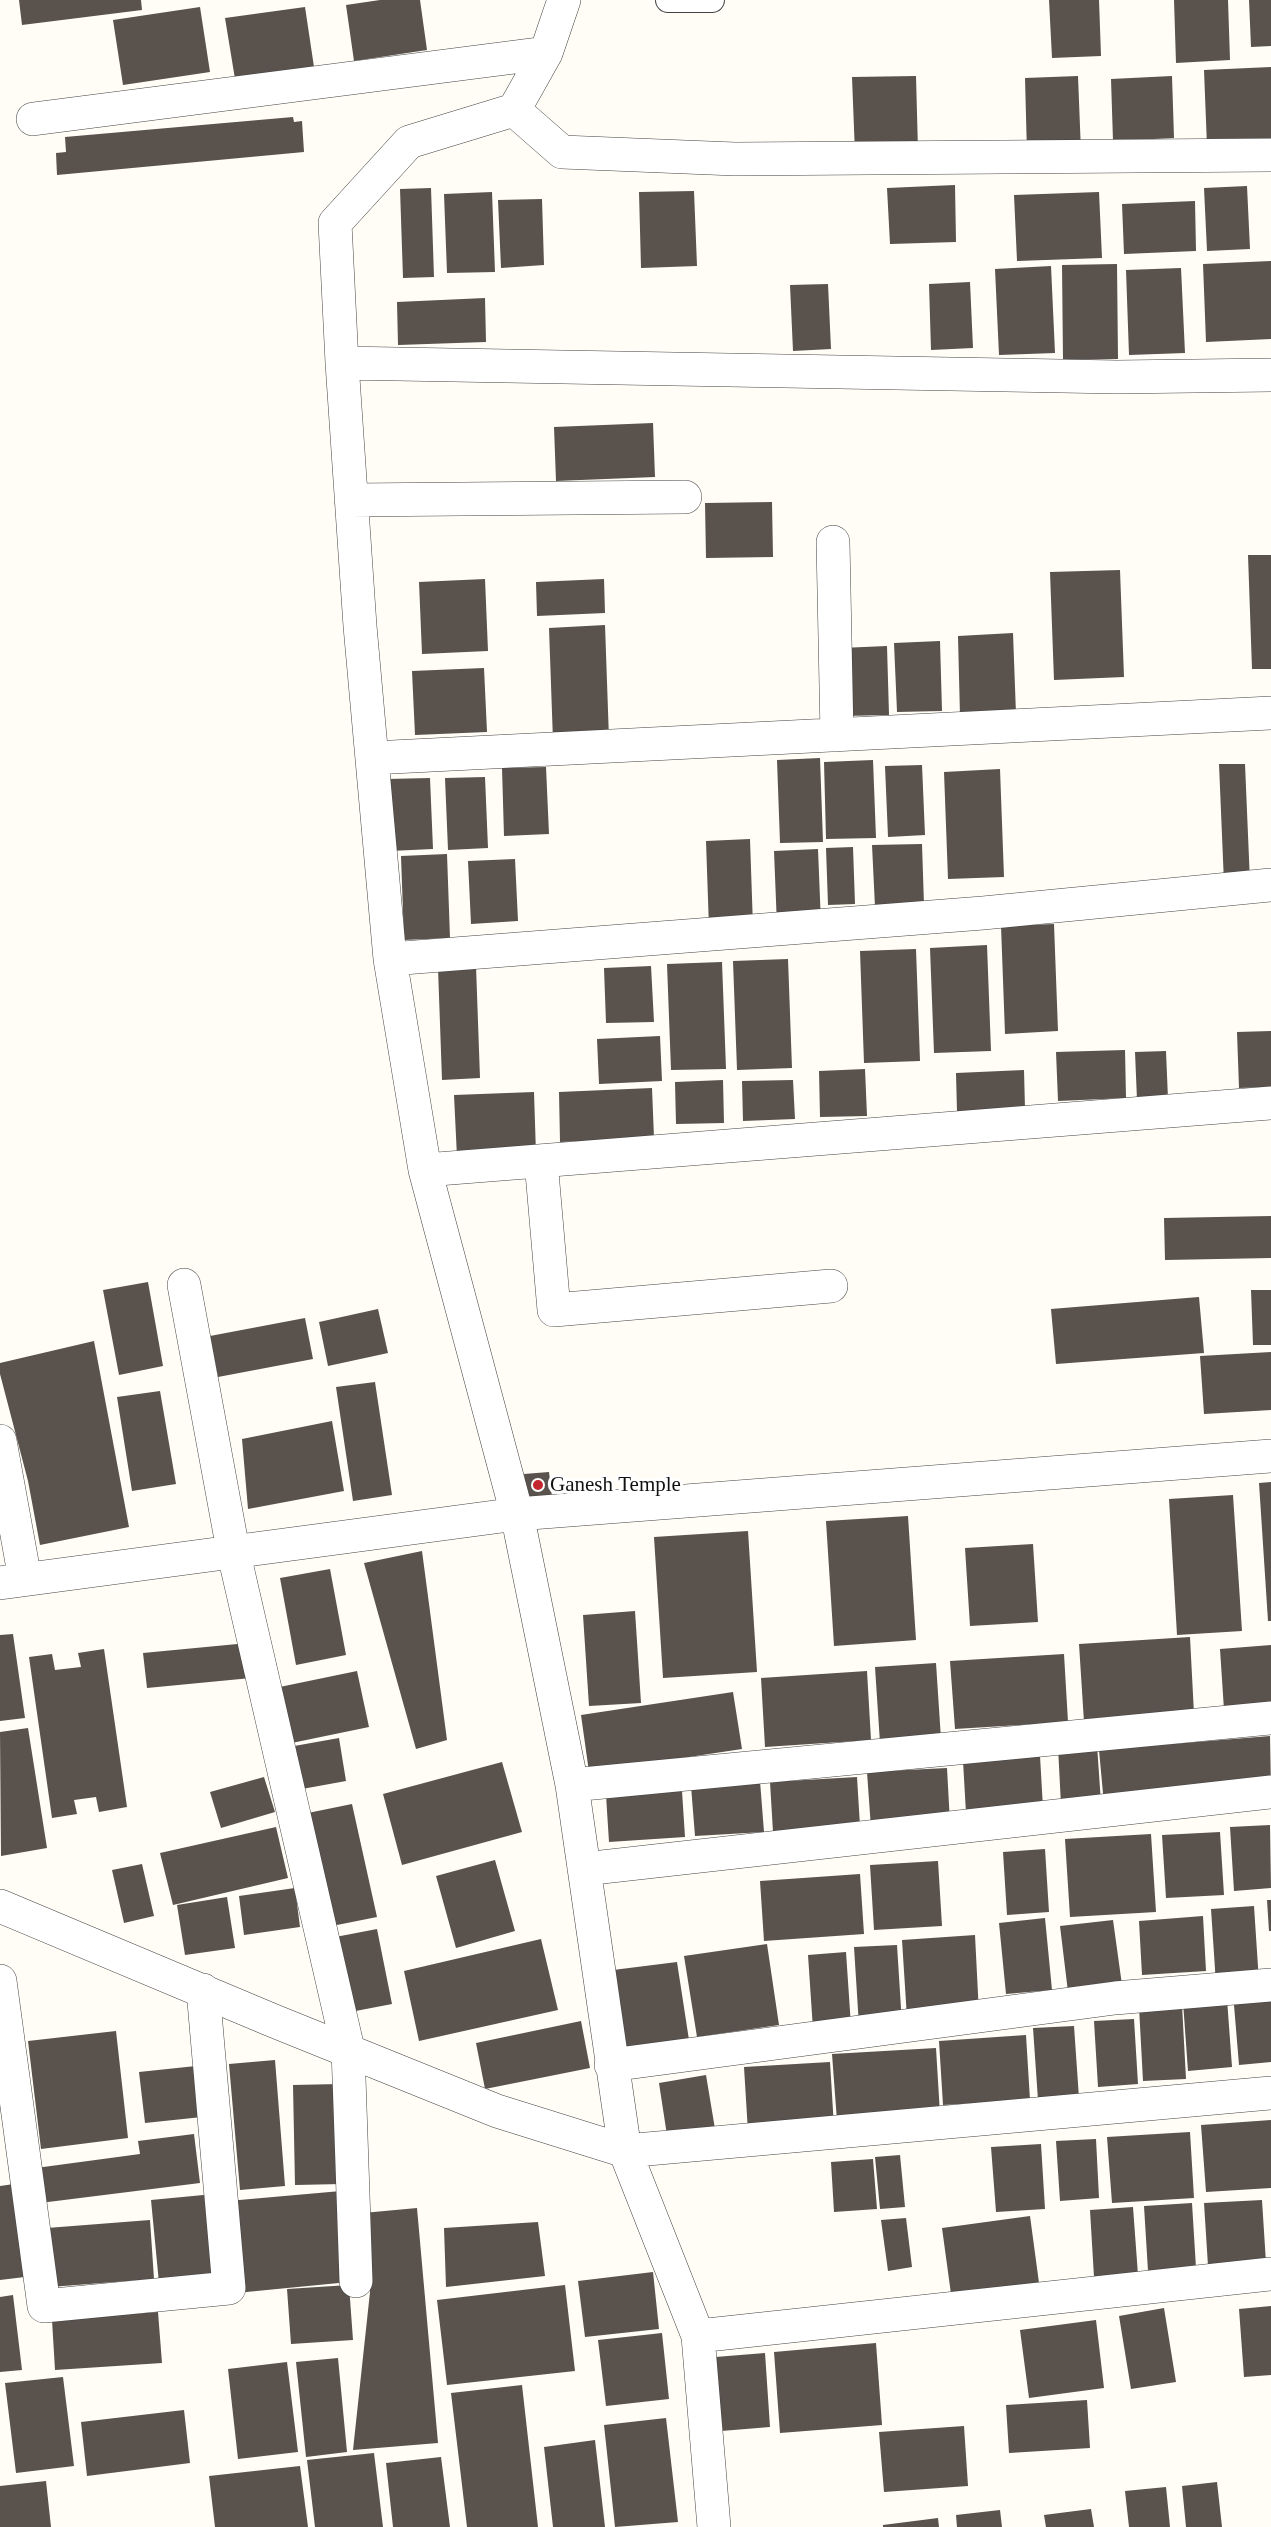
<!DOCTYPE html>
<html>
<head>
<meta charset="utf-8">
<style>
  body { margin:0 }
  canvas { display:block; background:#fffdf5 }
</style>
</head>
<body>
<canvas width="1271" height="2527"></canvas>
<script>
const g = document.querySelector('canvas').getContext('2d');
g.lineJoin = 'round';
function fillPath(path, color) {
  g.fillStyle = color;
  g.fill(path, 'evenodd');
}
function toPath(rows) {
  const path = new Path2D();
  for (const r of rows) {
    path.moveTo(r[0], r[1]);
    for (let i = 2; i < r.length; i += 2) path.lineTo(r[i], r[i + 1]);
  }
  return path;
}
function stroke(path, color, width, dash) {
  g.strokeStyle = color;
  g.lineWidth = width;
  g.lineCap = dash ? 'butt' : 'round';
  g.setLineDash(dash || []);
  g.stroke(path);
}
function drawText(font, color, halo, rows, align = 'center') {
  g.font = font + ' "Times New Roman",serif';
  g.lineWidth = 6;
  g.setLineDash([]);
  g.textBaseline = 'middle';
  g.strokeStyle = halo;
  g.fillStyle = color;
  for (const [text, x, y, turn = 0] of rows) {
    g.save();
    g.translate(x, y);
    g.rotate((+turn || 0) * Math.PI / 180);
    g.textAlign = isNaN(turn) ? turn : align;
    if (halo) g.strokeText(text, 0, 0);
    g.fillText(text, 0, 0);
    g.restore();
  }
}
const building = toPath([
  [19,0,141,0,142,10,22,25],
  [380,0,420,0,427,50,354,61,346,5],
  [1049,0,1099,0,1101,56,1052,58],
  [1174,0,1228,0,1230,60,1176,63],
  [1249,0,1271,0,1271,46,1251,47],
  [200,7,210,72,123,85,113,20],
  [305,7,314,67,235,79,225,18],
  [1271,67,1271,144,1207,146,1204,70],
  [916,76,918,151,855,154,852,77],
  [1078,76,1081,152,1027,154,1025,78],
  [1172,76,1174,138,1113,141,1111,79],
  [293,117,294,122,302,121,304,152,57,175,56,153,66,152,65,137],
  [955,185,956,242,890,244,887,188],
  [1247,186,1250,249,1207,251,1204,188],
  [431,188,434,277,403,278,400,189],
  [694,191,697,266,641,268,639,192],
  [492,192,495,272,447,273,444,194],
  [1099,192,1102,258,1017,261,1014,195],
  [542,199,544,265,501,268,498,200],
  [1195,201,1196,251,1124,254,1122,204],
  [1271,261,1271,339,1206,342,1203,264],
  [1117,264,1118,359,1063,360,1062,265],
  [1051,266,1055,353,999,355,995,269],
  [1181,268,1185,353,1129,355,1126,270],
  [970,282,973,348,931,350,929,284],
  [828,284,831,349,793,351,790,285],
  [485,298,486,342,398,345,397,302],
  [653,423,655,477,556,481,554,427],
  [772,502,773,557,706,558,705,503],
  [1248,555,1271,555,1271,669,1252,669],
  [1120,570,1124,677,1054,680,1050,572],
  [485,579,488,651,422,654,419,582],
  [604,579,605,613,537,616,536,582],
  [605,625,609,739,553,741,549,628],
  [1013,633,1016,714,960,716,958,636],
  [940,641,942,711,897,712,894,643],
  [887,646,889,715,844,716,841,648],
  [484,668,487,732,415,735,412,671],
  [820,758,823,842,780,843,777,760],
  [873,760,876,838,826,839,824,762],
  [1219,764,1245,764,1250,882,1224,883],
  [922,765,925,835,888,837,885,766],
  [546,767,549,834,504,836,502,768],
  [1000,769,1004,877,948,879,944,772],
  [485,777,488,848,448,850,445,778],
  [430,778,433,849,390,851,387,779],
  [750,839,753,927,709,928,706,841],
  [922,844,924,905,875,907,872,845],
  [853,847,855,904,828,905,826,848],
  [818,849,821,924,777,926,774,851],
  [447,854,450,938,404,940,401,856],
  [515,859,518,921,471,924,468,861],
  [1054,924,1058,1031,1005,1034,1001,926],
  [987,945,991,1051,934,1053,930,948],
  [916,949,920,1061,864,1063,860,951],
  [788,959,792,1068,737,1070,733,961],
  [722,962,726,1069,671,1070,667,964],
  [476,966,480,1078,442,1080,438,968],
  [651,966,654,1022,606,1023,604,968],
  [1271,1031,1271,1087,1239,1088,1237,1032],
  [660,1036,662,1081,599,1084,597,1039],
  [1125,1050,1126,1098,1058,1101,1056,1052],
  [1166,1051,1168,1099,1137,1100,1135,1052],
  [865,1069,867,1116,820,1117,819,1071],
  [1024,1070,1025,1109,957,1112,956,1073],
  [723,1080,724,1123,676,1124,675,1082],
  [793,1080,795,1119,743,1121,742,1081],
  [652,1088,654,1138,560,1142,559,1092],
  [534,1092,536,1154,457,1157,454,1095],
  [1271,1216,1271,1258,1165,1260,1164,1218],
  [148,1282,163,1366,119,1375,103,1290],
  [1251,1290,1271,1290,1271,1345,1253,1345],
  [1199,1297,1204,1353,1056,1364,1051,1309],
  [378,1309,388,1353,328,1366,319,1322],
  [305,1318,313,1359,218,1377,210,1336],
  [94,1341,129,1527,40,1545,28,1481,0,1374,0,1363],
  [1271,1352,1271,1410,1204,1414,1200,1356],
  [375,1382,392,1495,353,1501,336,1387],
  [160,1391,176,1484,132,1491,117,1397],
  [332,1421,344,1491,248,1509,242,1439],
  [549,1472,552,1497,527,1500,524,1474],
  [1271,1482,1271,1621,1268,1621,1259,1483],
  [1233,1495,1242,1631,1177,1635,1169,1499],
  [908,1516,916,1640,834,1646,826,1521],
  [748,1531,757,1672,663,1678,654,1537],
  [1033,1544,1038,1622,970,1626,965,1548],
  [422,1551,447,1740,416,1749,364,1563],
  [330,1569,346,1655,296,1665,280,1578],
  [635,1611,641,1703,589,1706,583,1615],
  [13,1634,25,1718,0,1721,0,1635],
  [1190,1637,1194,1714,1084,1722,1079,1644],
  [248,1643,251,1678,147,1688,143,1653],
  [1271,1645,1271,1707,1224,1710,1220,1649],
  [104,1649,127,1807,99,1812,96,1797,74,1800,77,1814,52,1818,29,1657,52,1654,55,1670,81,1667,78,1653],
  [1064,1654,1068,1722,955,1729,950,1661],
  [936,1663,941,1739,880,1743,875,1667],
  [357,1671,369,1727,282,1745,270,1689],
  [867,1671,871,1740,765,1747,761,1678],
  [733,1692,742,1749,589,1772,581,1715],
  [28,1728,47,1848,1,1856,0,1732],
  [1270,1736,1271,1790,1104,1804,1099,1750],
  [339,1738,346,1781,291,1791,283,1748],
  [1097,1745,1101,1803,1061,1805,1058,1747],
  [1040,1756,1043,1808,966,1813,963,1761],
  [502,1762,522,1832,402,1865,383,1794],
  [947,1768,950,1823,871,1828,867,1772],
  [264,1777,275,1812,221,1828,210,1792],
  [857,1777,860,1826,773,1832,770,1782],
  [760,1781,764,1832,695,1836,691,1786],
  [682,1791,685,1837,609,1842,606,1795],
  [352,1804,377,1917,327,1927,303,1814],
  [1270,1825,1271,1888,1234,1891,1230,1827],
  [276,1827,288,1878,173,1905,160,1853],
  [1220,1832,1224,1895,1166,1898,1162,1835],
  [1151,1834,1156,1912,1070,1917,1065,1839],
  [1045,1849,1049,1912,1007,1915,1003,1852],
  [495,1860,515,1931,456,1948,436,1876],
  [938,1861,942,1926,874,1930,870,1865],
  [142,1864,154,1916,124,1923,112,1870],
  [860,1874,864,1934,764,1941,760,1881],
  [295,1888,300,1927,244,1935,239,1896],
  [227,1897,235,1948,185,1955,177,1905],
  [1267,1900,1271,1900,1271,1931,1269,1931],
  [1254,1906,1259,1982,1216,1984,1211,1909],
  [1203,1916,1206,1971,1142,1975,1139,1921],
  [1045,1918,1052,1990,1006,1994,999,1923],
  [1113,1920,1122,1985,1068,1992,1060,1926],
  [377,1929,392,2004,340,2014,325,1939],
  [975,1935,979,2014,907,2018,902,1940],
  [541,1939,558,2010,419,2041,404,1971],
  [767,1944,779,2025,697,2037,684,1956],
  [897,1945,902,2024,859,2026,854,1947],
  [846,1952,851,2026,813,2029,808,1955],
  [677,1962,689,2040,624,2050,613,1970],
  [1271,1991,1271,2062,1239,2065,1233,1993],
  [1227,1999,1232,2067,1188,2071,1183,2002],
  [1182,2005,1186,2079,1143,2081,1139,2007],
  [1134,2019,1138,2084,1098,2087,1094,2021],
  [581,2021,590,2068,485,2089,476,2043],
  [1074,2026,1079,2098,1038,2100,1033,2028],
  [116,2031,128,2138,41,2149,28,2041],
  [1026,2035,1030,2100,943,2105,939,2041],
  [936,2048,940,2114,837,2121,832,2054],
  [275,2060,285,2186,240,2190,229,2064],
  [830,2062,834,2127,748,2132,744,2067],
  [196,2066,202,2117,145,2123,139,2072],
  [706,2075,716,2135,668,2142,659,2083],
  [340,2084,342,2184,295,2185,293,2085],
  [1271,2120,1271,2188,1206,2192,1201,2125],
  [1190,2132,1194,2198,1112,2203,1107,2137],
  [194,2134,200,2183,40,2203,36,2168,140,2154,138,2141],
  [1096,2139,1099,2198,1060,2201,1056,2141],
  [1041,2144,1045,2209,996,2212,991,2147],
  [900,2155,905,2207,880,2209,875,2157],
  [873,2159,877,2209,834,2212,831,2162],
  [21,2183,33,2276,0,2280,0,2186],
  [341,2191,349,2282,236,2293,228,2201],
  [214,2194,222,2276,159,2283,151,2200],
  [1262,2200,1266,2263,1208,2266,1204,2203],
  [1192,2203,1196,2268,1148,2271,1144,2206],
  [1133,2207,1138,2275,1094,2277,1090,2210],
  [417,2208,438,2443,353,2450,370,2292,363,2213],
  [1030,2216,1039,2283,951,2294,942,2228],
  [906,2218,912,2267,888,2271,881,2220],
  [150,2220,154,2279,50,2287,47,2228],
  [538,2222,545,2276,446,2287,444,2228],
  [653,2272,659,2329,585,2337,578,2281],
  [349,2285,353,2340,291,2344,287,2289],
  [565,2285,575,2371,447,2385,437,2300],
  [13,2295,22,2370,0,2372,0,2297],
  [1271,2306,1271,2375,1244,2377,1239,2309],
  [1164,2308,1176,2382,1131,2389,1119,2316],
  [158,2312,162,2363,55,2370,52,2320],
  [1096,2320,1104,2388,1029,2398,1020,2330],
  [662,2333,669,2399,606,2406,598,2340],
  [876,2343,882,2425,780,2433,774,2352],
  [765,2353,770,2427,709,2432,703,2358],
  [338,2358,347,2452,306,2457,296,2362],
  [287,2362,298,2452,238,2459,228,2369],
  [63,2377,74,2466,16,2473,5,2383],
  [522,2385,538,2527,467,2527,451,2393],
  [1087,2400,1090,2448,1009,2453,1006,2405],
  [184,2410,190,2463,87,2476,81,2422],
  [666,2418,678,2522,615,2527,604,2425],
  [964,2426,968,2486,884,2492,879,2432],
  [595,2440,605,2527,553,2527,544,2447],
  [374,2453,383,2527,315,2527,307,2460],
  [441,2457,450,2527,393,2527,386,2463],
  [300,2466,308,2527,215,2527,209,2476],
  [46,2481,51,2527,0,2527,0,2486],
  [1217,2482,1222,2527,1186,2527,1182,2486],
  [1166,2487,1170,2527,1129,2527,1125,2491],
  [1091,2509,1094,2527,1046,2527,1044,2515],
  [1000,2510,1002,2527,957,2527,956,2515],
  [938,2518,939,2527,883,2527,883,2525]
]);
const lane = toPath([
  [668,0,712,0]
]);
const street = toPath([
  [564,0,546,53,514,110,409,142,335,223,342,363,360,626,390,959,425,1170,517,1514,572,1785,625,2151,698,2336,714,2527],
  [514,110,562,152,735,159,1271,155],
  [33,119,546,53],
  [342,363,1117,377,1271,375],
  [351,500,685,497],
  [833,542,837,735],
  [372,758,1271,713],
  [390,959,983,913,1271,885],
  [541,1161,554,1310,831,1286],
  [425,1170,1271,1103],
  [184,1285,233,1550,348,2049,356,2281],
  [0,1441,25,1579],
  [0,1583,517,1514,1271,1456],
  [572,1785,1271,1718],
  [584,1869,1271,1792],
  [0,1906,274,2021,497,2111,625,2151,1271,2093],
  [0,1981,44,2306,229,2288,203,1990],
  [611,2065,1115,1998,1271,1985],
  [698,2336,1271,2274]
]);
const markers = [
  [538,1485,6,"#c4262e"]
];
const poiNames = [
  ["Ganesh Temple",550,1485]
];
fillPath(building, '#5a524d');
stroke(lane, '#444', 26);
stroke(street, '#444', 34);
stroke(lane, '#fff', 24);
stroke(street, '#fff', 33);
for (const [x, y, r, color] of markers) {
  const dot = new Path2D();
  dot.arc(x, y, r, 0, 2 * Math.PI);
  g.fillStyle = color;
  g.fill(dot);
  stroke(dot, '#fff', 2);
}
drawText('21px', '#111', '#fff', poiNames, 'left');
</script>
</body>
</html>
